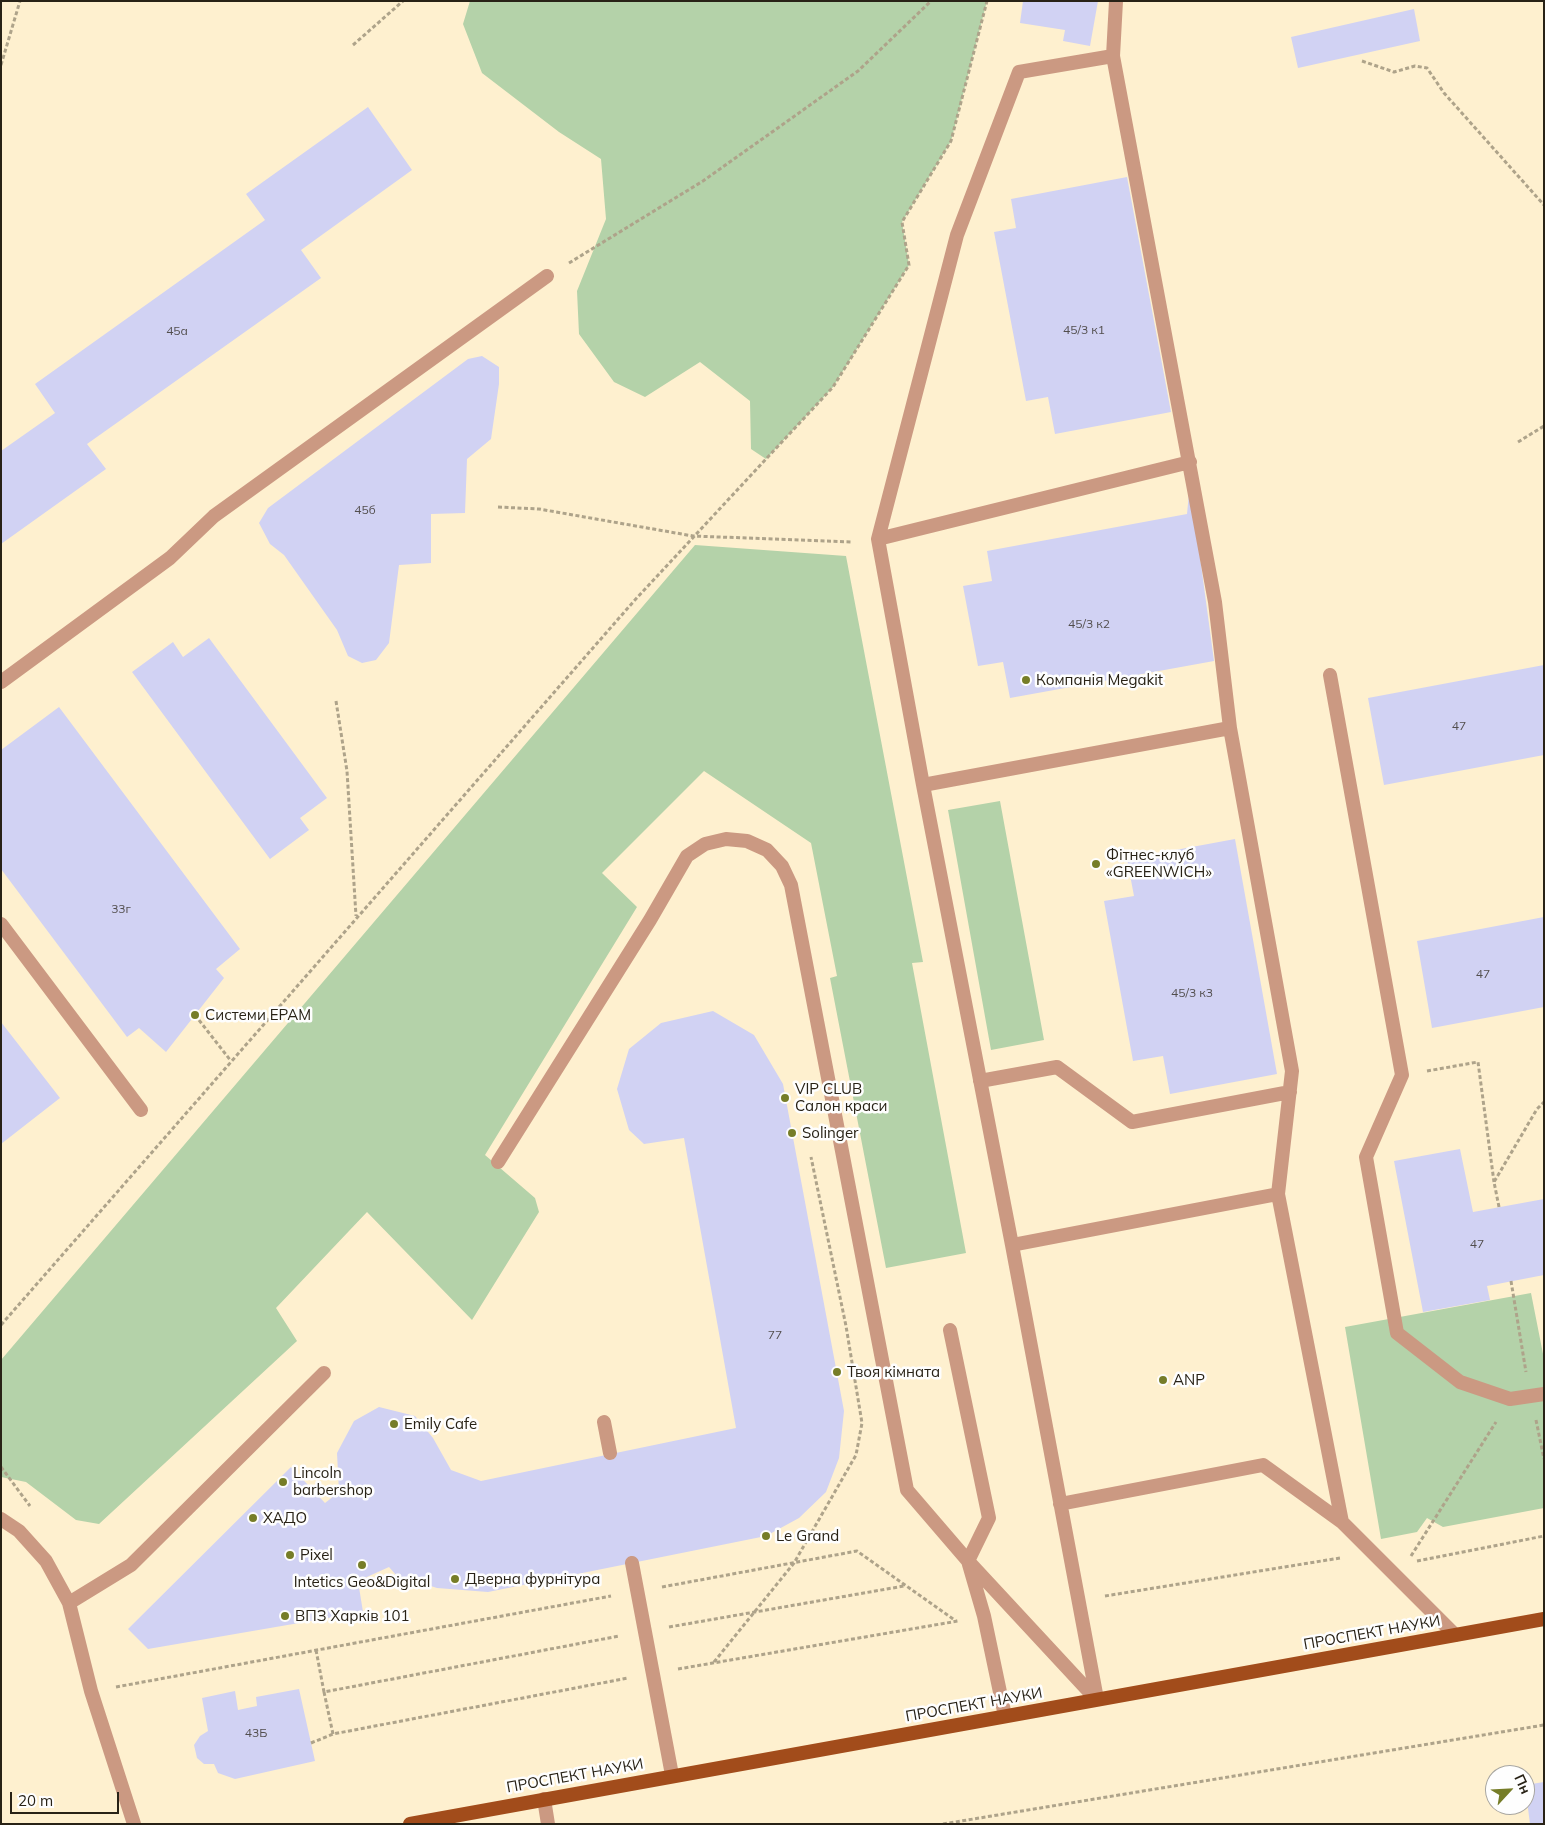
<!DOCTYPE html>
<html>
<head>
<meta charset="utf-8">
<style>
  body { margin:0 }
  #map { position:relative; width:1545px; height:1825px; overflow:hidden; background:#fef0cf; font-family:Mulish,sans-serif }
  canvas { display:block }
  .frame { position:absolute; inset:0; border:2px solid #282216; pointer-events:none }
  .north { position:absolute; left:1485px; top:1765px; width:50px; height:50px; box-sizing:border-box; background:#fefefe; border:1px solid #a8a6a1; border-radius:50%; rotate:65deg; font-size:14px; font-weight:700; line-height:20px; text-align:center; color:#282216 }
  .north::after { content:''; display:block; margin:auto; width:18px; height:22px; background:#767d28; clip-path:polygon(50% 0,100% 100%,50% 72%,0 100%) }
  .scale { position:absolute; left:10px; top:1792px; width:109px; height:22px; box-sizing:border-box; border:2px solid #282216; border-top:0; padding-left:6px; font-size:15px; line-height:18px; white-space:nowrap; color:#282216; -webkit-text-stroke:4px #fefefe; paint-order:stroke }
</style>
</head>
<body>
<div id="map">
<canvas width="1545" height="1825"></canvas>
<div class="frame"></div>
<div class="north">Пн</div>
<div class="scale">20 m</div>
</div>
<script>
const g = document.querySelector('canvas').getContext('2d');
g.lineJoin = 'round';
function fillPath(path, color) {
  g.fillStyle = color;
  g.fill(path, 'evenodd');
}
function toPath(rows) {
  const path = new Path2D();
  for (const r of rows) {
    path.moveTo(r[0], r[1]);
    for (let i = 2; i < r.length; i += 2) path.lineTo(r[i], r[i + 1]);
  }
  return path;
}
function stroke(path, color, width, dash) {
  g.strokeStyle = color;
  g.lineWidth = width;
  g.lineCap = dash ? 'butt' : 'round';
  g.setLineDash(dash || []);
  g.stroke(path);
}
function drawText(font, color, halo, rows, align = 'center') {
  g.font = font + ' Mulish,sans-serif';
  g.lineWidth = 5;
  g.setLineDash([]);
  g.textBaseline = 'middle';
  g.strokeStyle = halo;
  g.fillStyle = color;
  for (const [text, x, y, turn = 0] of rows) {
    g.save();
    g.translate(x, y);
    g.rotate((+turn || 0) * Math.PI / 180);
    g.textAlign = isNaN(turn) ? turn : align;
    if (halo) g.strokeText(text, 0, 0);
    g.fillText(text, 0, 0);
    g.restore();
  }
}
const green = toPath([
  [470,1,987,1,951,141,902,222,909,265,833,387,766,459,751,449,750,401,700,362,645,397,614,382,579,334,577,291,606,219,601,159,559,132,482,73,463,24],
  [695,545,846,556,923,962,912,963,966,1253,886,1268,830,978,837,976,811,843,704,771,602,873,637,907,485,1155,535,1198,539,1212,472,1320,367,1212,276,1308,297,1341,99,1524,76,1520,26,1482,1,1477,1,1360],
  [1000,801,1044,1040,991,1050,948,810],
  [1531,1293,1544,1359,1544,1508,1443,1527,1427,1518,1417,1532,1381,1539,1345,1327]
]);
const building = toPath([
  [1023,1,1098,1,1090,46,1063,41,1065,30,1020,23],
  [1414,9,1420,41,1298,68,1291,37],
  [368,107,412,170,301,250,321,278,87,444,106,469,1,544,1,451,55,413,35,384,265,220,246,194],
  [1127,177,1171,412,1055,434,1048,397,1026,401,994,232,1016,228,1011,199],
  [482,356,499,367,499,384,491,439,467,459,465,513,431,514,431,563,399,565,389,643,376,660,362,663,348,656,337,630,284,555,270,544,259,523,268,508,468,359],
  [1190,483,1214,661,1010,698,1003,662,978,666,963,586,992,581,987,551,1187,514],
  [209,638,327,798,300,818,309,830,270,859,132,672,173,642,183,657],
  [1544,665,1544,755,1384,785,1368,698],
  [59,707,240,949,216,969,224,978,166,1052,139,1028,127,1037,1,869,1,750],
  [1235,839,1277,1074,1170,1094,1163,1056,1133,1061,1104,901,1134,896,1127,859],
  [1544,917,1544,1007,1432,1028,1417,941],
  [713,1011,754,1035,783,1084,844,1411,839,1458,826,1492,799,1518,766,1536,488,1592,437,1588,396,1575,389,1567,358,1581,363,1612,148,1649,128,1629,291,1467,325,1503,339,1492,337,1453,354,1421,379,1407,415,1416,433,1438,451,1470,481,1481,736,1428,684,1138,644,1144,629,1130,617,1089,629,1049,661,1023],
  [1,1022,60,1098,1,1144],
  [1460,1149,1473,1212,1544,1199,1544,1275,1487,1286,1490,1300,1423,1312,1394,1161],
  [299,1689,315,1761,235,1779,218,1773,214,1764,204,1764,197,1758,194,1745,200,1736,208,1731,202,1698,235,1691,238,1710,257,1706,256,1697],
  [1544,1782,1544,1824,1530,1824,1525,1785]
]);
const path = toPath([
  [353,45,403,1],
  [1362,61,1394,72,1415,66,1427,68,1444,93,1544,205],
  [1,65,20,1],
  [569,263,703,181,858,71,931,1],
  [1518,442,1544,426],
  [498,507,539,509,693,536,853,542],
  [336,701,347,771,356,916],
  [195,1015,231,1061],
  [1427,1071,1478,1062,1494,1182],
  [1499,1207,1494,1182,1537,1109,1544,1102],
  [1511,1281,1526,1372],
  [1,1325,634,601,833,387,909,265,902,222,951,141,987,1],
  [1536,1420,1544,1459],
  [1,1467,30,1506],
  [1411,1556,1496,1422],
  [1417,1561,1544,1536],
  [662,1587,857,1551,956,1621],
  [1105,1596,1340,1558],
  [669,1627,904,1586],
  [316,1650,324,1692],
  [714,1662,794,1563,856,1455,862,1423,846,1326,811,1157],
  [678,1669,958,1621],
  [116,1687,611,1596],
  [333,1734,324,1692,619,1636],
  [311,1743,333,1734,628,1678],
  [943,1824,1544,1725]
]);
const service = toPath([
  [1116,1,1113,56,1215,602,1230,728,1292,1071,1278,1194,1342,1522,1455,1635],
  [878,539,1190,462],
  [1330,675,1402,1075,1366,1157,1397,1333,1460,1382,1510,1399,1544,1394],
  [923,785,1230,728],
  [1,924,141,1110],
  [980,1081,1057,1067,1132,1122,1290,1092],
  [498,1162,650,920,687,856,705,844,726,839,747,841,767,850,782,866,791,885,907,1490,968,1561,1096,1699],
  [1012,1245,1278,1194],
  [950,1330,989,1518,968,1561,984,1616,1005,1716],
  [604,1422,610,1453],
  [1060,1504,1263,1465,1342,1522],
  [1,1519,19,1531,46,1561,69,1603,91,1691,134,1824],
  [632,1563,672,1775],
  [69,1603,131,1565,324,1373],
  [1097,1699,1012,1245,923,785,878,539,957,235,1019,72,1113,56],
  [544,1799,548,1824]
]);
const minor = toPath([
  [1,682,170,558,214,516,547,276]
]);
const primary = toPath([
  [410,1824,1544,1619]
]);
const markers = [
  [1026,680,5,"#767d28"],
  [1096,864,5,"#767d28"],
  [195,1015,5,"#767d28"],
  [785,1098,5,"#767d28"],
  [792,1133,5,"#767d28"],
  [837,1372,5,"#767d28"],
  [1163,1380,5,"#767d28"],
  [394,1424,5,"#767d28"],
  [283,1482,5,"#767d28"],
  [253,1518,5,"#767d28"],
  [766,1536,5,"#767d28"],
  [290,1555,5,"#767d28"],
  [362,1565,5,"#767d28"],
  [455,1579,5,"#767d28"],
  [285,1616,5,"#767d28"]
];
const numberNames = [
  ["45/3 к1",1084,330],
  ["45а",177,331],
  ["45б",365,510],
  ["45/3 к2",1089,624],
  ["47",1459,726],
  ["33г",121,909],
  ["47",1483,974],
  ["45/3 к3",1192,993],
  ["47",1477,1244],
  ["77",775,1335],
  ["43Б",256,1733]
];
const poiNames = [
  ["Компанія Megakit",1036,680],
  ["Фітнес-клуб",1106,855],
  ["«GREENWICH»",1106,872],
  ["Системи EPAM",205,1015],
  ["VIP CLUB",795,1089],
  ["Салон краси",795,1106],
  ["Solinger",802,1133],
  ["Твоя кімната",847,1372],
  ["ANP",1173,1380],
  ["Emily Cafe",404,1424],
  ["Lincoln",293,1473],
  ["barbershop",293,1490],
  ["ХАДО",263,1518],
  ["Le Grand",776,1536],
  ["Pixel",300,1555],
  ["Дверна фурнітура",465,1579],
  ["Intetics Geo&Digital",362,1582,"center"],
  ["ВПЗ Харків 101",295,1616]
];
const streetNames = [
  ["ПРОСПЕКТ НАУКИ",1372,1633,-10],
  ["ПРОСПЕКТ НАУКИ",974,1705,-10],
  ["ПРОСПЕКТ НАУКИ",575,1776,-10]
];
fillPath(green, '#b4d2a9');
fillPath(building, '#d1d2f3');
stroke(path, '#aea38a', 3, [4, 2.5]);
stroke(service, '#cb9982', 14);
stroke(minor, '#cb9982', 14);
stroke(primary, '#a24c1b', 14);
for (const [x, y, r, color] of markers) {
  const dot = new Path2D();
  dot.arc(x, y, r, 0, 2 * Math.PI);
  g.fillStyle = color;
  g.fill(dot);
  stroke(dot, '#fefefe', 2);
}
drawText('12px', '#524e4d', null, numberNames);
drawText('15px', '#282216', '#fefefe', poiNames, 'left');
drawText('15px', '#282216', '#fefefe', streetNames);
</script>
</body>
</html>
